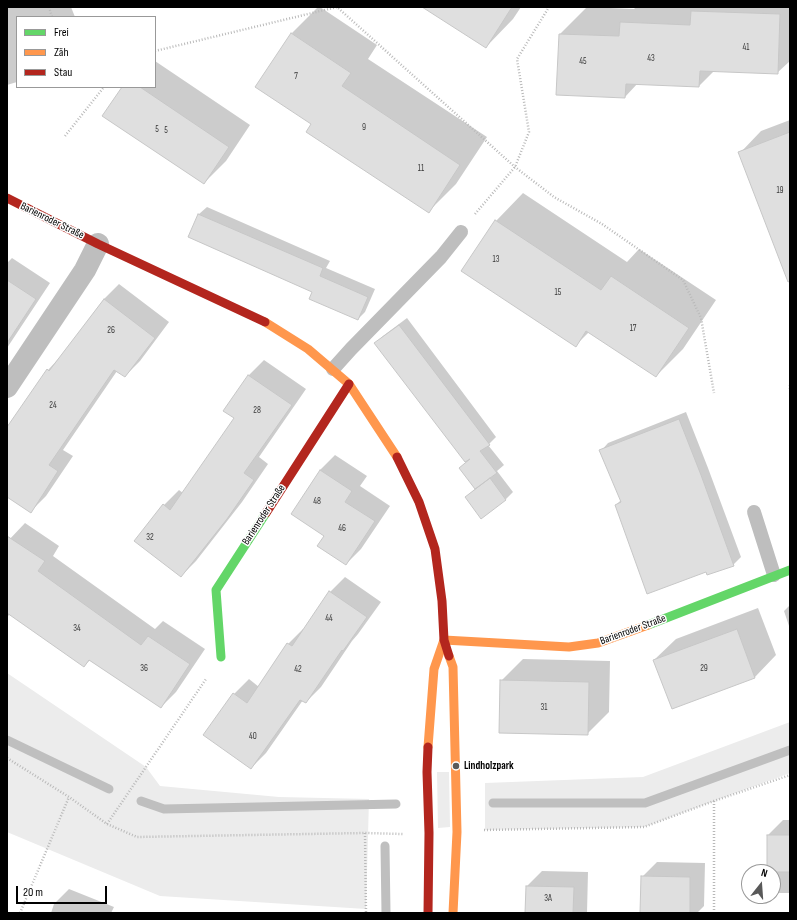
<!DOCTYPE html>
<html>
<head>
<meta charset="utf-8">
<style>
  body { margin:0 }
  #map { position:relative; width:797px; height:920px; overflow:hidden; background:#fff; font-family:"Sofia Sans Condensed",sans-serif }
  canvas { display:block }
  .frame { position:absolute; inset:0; border:8px solid #000; pointer-events:none }
  .legend { position:absolute; left:16px; top:16px; width:140px; height:72px; box-sizing:border-box; background:#fff; border:1px solid #999; margin:0; padding:5px 7px; list-style:none; font-size:12px; color:#000 }
  .legend li { display:flex; align-items:center; gap:8px; height:20px }
  .legend b { width:20px; border:1px solid #999 }
  .north { position:absolute; left:741px; top:864px; width:40px; height:40px; box-sizing:border-box; background:#fff; border:1px solid #999; border-radius:50%; rotate:17deg; font-size:11px; font-weight:700; line-height:16px; text-align:center; color:#000 }
  .north::after { content:''; display:block; margin:auto; width:14px; height:18px; background:#595959; clip-path:polygon(50% 0,100% 100%,50% 72%,0 100%) }
  .scale { position:absolute; left:16px; top:886px; width:91px; height:18px; box-sizing:border-box; border:2px solid #000; border-top:0; padding-left:5px; font-size:12px; line-height:14px; white-space:nowrap; color:#000; -webkit-text-stroke:3px #fff; paint-order:stroke }
</style>
</head>
<body>
<div id="map">
<canvas width="797" height="920"></canvas>
<div class="frame"></div>
<ul class="legend">
<li><b style="height:5px;background:#63d668"></b>Frei</li>
<li><b style="height:5px;background:#ff974d"></b>Zäh</li>
<li><b style="height:5px;background:#b3261e"></b>Stau</li>
</ul>
<div class="north">N</div>
<div class="scale">20 m</div>
</div>
<script>
const g = document.querySelector('canvas').getContext('2d');
g.lineJoin = 'round';
function fillPath(path, color) {
  g.fillStyle = color;
  g.fill(path, 'evenodd');
}
function toPath(rows) {
  const path = new Path2D();
  for (const r of rows) {
    path.moveTo(r[0], r[1]);
    for (let i = 2; i < r.length; i += 2) path.lineTo(r[i], r[i + 1]);
  }
  return path;
}
function stroke(path, color, width, dash) {
  g.strokeStyle = color;
  g.lineWidth = width;
  g.lineCap = dash ? 'butt' : 'round';
  g.setLineDash(dash || []);
  g.stroke(path);
}
function drawText(font, color, halo, rows, align = 'center') {
  g.font = font + ' "Sofia Sans Condensed",sans-serif';
  g.lineWidth = 3;
  g.setLineDash([]);
  g.textBaseline = 'middle';
  g.strokeStyle = halo;
  g.fillStyle = color;
  for (const [text, x, y, turn = 0] of rows) {
    g.save();
    g.translate(x, y);
    g.rotate((+turn || 0) * Math.PI / 180);
    g.textAlign = isNaN(turn) ? turn : align;
    if (halo) g.strokeText(text, 0, 0);
    g.fillText(text, 0, 0);
    g.restore();
  }
}
const green = toPath([
  [7,673,146,767,160,786,279,797,369,799,366,909,160,896,7,832],
  [790,722,790,773,644,827,485,830,485,783,643,777],
  [437,772,449,772,450,827,438,828]
]);
const shadow = toPath([
  [7,7,71,7,75,17,17,17,17,82,7,85],
  [318,7,320,7,377,45,368,59,487,137,456,184,428,212,312,123,292,33],
  [424,7,521,7,513,19,486,47],
  [587,7,634,9,636,7,790,7,790,61,777,73,714,71,699,86,638,83,625,97,560,34],
  [155,61,250,125,226,161,204,183,123,87,155,87],
  [790,120,790,284,740,153,761,131],
  [523,193,627,262,639,249,716,300,683,349,656,376,590,331,575,346,463,271,496,221],
  [207,207,330,261,326,268,375,289,365,312,358,319,314,292,189,237,199,214],
  [12,258,50,283,7,348,7,263],
  [119,284,169,322,140,361,125,376,117,371,63,450,73,456,46,496,31,511,7,495,7,435,24,404,48,370,62,355,104,299],
  [407,318,496,437,488,445,504,465,497,471,513,492,506,499,481,518,466,497,476,488,460,468,466,462,376,343,383,336],
  [264,360,306,389,259,457,268,464,242,502,196,561,181,576,164,505,179,490,183,493,235,418,224,411,249,375],
  [686,412,708,468,741,557,733,565,706,571,616,505,621,500,601,451,608,443],
  [335,455,367,476,360,486,390,506,361,549,346,564,325,535,320,470],
  [25,523,59,546,53,556,155,629,163,621,205,649,176,692,161,707,90,660,84,666,10,614,8,616,7,615,7,542],
  [345,577,381,602,358,634,352,641,321,687,306,702,303,700,266,753,251,768,234,694,249,679,259,687,288,644,303,629,304,630,330,592],
  [790,605,790,629,784,611],
  [758,608,776,655,755,677,672,708,654,660,676,639],
  [523,659,610,661,609,712,587,734,501,681],
  [783,820,790,820,790,893,773,893,773,872,768,872,768,835],
  [657,862,705,863,704,906,697,913,641,913,642,877],
  [542,871,588,872,587,913,526,913,527,886],
  [69,889,114,907,111,913,51,913,54,904]
]);
const stream = toPath([
  [7,740,109,789],
  [141,801,164,809,396,804],
  [493,803,645,803,790,750],
  [385,846,386,913]
]);
const building = toPath([
  [422,7,512,7,486,48,422,7],
  [691,11,780,14,778,74,700,71,699,87,626,84,625,98,556,95,559,34,619,36,620,22,690,25,691,11],
  [291,33,351,73,342,86,460,165,429,213,306,132,311,124,255,87,291,33],
  [122,87,140,87,229,147,204,184,102,116,122,87],
  [790,132,790,281,788,282,738,152,790,132],
  [198,214,323,268,320,276,368,297,358,320,309,299,312,292,188,237,198,214],
  [495,220,601,290,611,276,689,328,656,377,586,331,576,347,461,271,495,220],
  [7,280,36,299,7,343,7,280],
  [104,299,155,338,125,377,114,370,49,465,58,471,31,513,7,497,7,427,47,369,49,371,104,299],
  [399,325,490,445,480,451,497,473,475,489,459,468,470,459,465,462,374,343,399,325],
  [248,375,292,405,244,473,254,480,227,519,181,577,134,541,163,504,170,510,234,418,223,411,248,375],
  [679,419,701,475,734,566,707,575,706,572,647,594,615,505,621,502,599,450,679,419],
  [320,470,352,491,345,502,375,521,346,565,317,546,324,536,291,514,320,470],
  [490,478,506,500,481,519,465,497,490,478],
  [7,536,45,561,38,571,141,645,148,636,190,664,161,708,89,660,84,667,7,613,7,536],
  [329,591,367,617,343,651,342,650,306,703,300,700,251,769,203,735,233,693,247,703,287,643,292,646,329,591],
  [737,629,755,678,672,709,653,660,737,629],
  [500,680,589,682,588,735,499,733,500,680],
  [767,835,790,835,790,872,767,872,767,835],
  [641,876,690,877,690,913,640,913,641,876],
  [526,886,574,887,573,913,525,913,526,886]
]);
const path = toPath([
  [49,7,52,17],
  [155,51,337,7,515,167,554,197,602,224,683,280,701,318,714,393],
  [65,136,104,87],
  [475,214,515,167,529,132,517,59,549,7],
  [790,385,790,389],
  [7,758,69,797,107,824,137,837,365,833,403,834],
  [107,824,206,679],
  [484,830,644,827,714,801,790,775],
  [365,833,366,913],
  [20,913,69,797],
  [714,913,714,801]
]);
const lane = toPath([
  [333,369,351,349,441,257,461,232],
  [754,512,774,575]
]);
const street = toPath([
  [7,387,85,270,98,244]
]);
const fast = toPath([
  [648,625,790,570],
  [221,657,216,590,266,513]
]);
const slow = toPath([
  [265,322,308,349,349,384,397,457],
  [444,640,569,647,598,643,648,625],
  [449,656,453,667,457,832,453,913],
  [428,747,434,669,444,640]
]);
const jam = toPath([
  [7,198,98,244,265,322],
  [397,457,419,502,435,549,442,601,444,640,449,656],
  [266,513,349,384],
  [428,913,429,833,427,772,428,747]
]);
const markers = [
  [456,766,4,"#595959"]
];
const numberNames = [
  ["41",746,48],
  ["43",651,59],
  ["45",583,62],
  ["7",296,77],
  ["9",364,128],
  ["5",157,130],
  ["5",166,131],
  ["11",421,169],
  ["19",780,191],
  ["13",496,260],
  ["15",558,293],
  ["17",633,329],
  ["26",111,331],
  ["24",53,406],
  ["28",257,411],
  ["48",317,502],
  ["46",342,529],
  ["32",150,538],
  ["44",329,619],
  ["34",77,629],
  ["36",144,669],
  ["29",704,669],
  ["42",298,670],
  ["31",544,708],
  ["40",253,737],
  ["3A",548,899]
];
const streetNames = [
  ["Barienroder Straße",52,221,26],
  ["Barienroder Straße",264,515,-57],
  ["Barienroder Straße",633,630,-20]
];
const poiNames = [
  ["Lindholzpark",464,766]
];
fillPath(green, '#ececec');
fillPath(shadow, '#0003');
stroke(stream, '#bfbfbf', 9);
fillPath(building, '#dfdfdf');
stroke(building, '#c7c7c7', 1);
stroke(path, '#b9b9b9', 2.5, [1, 2]);
stroke(lane, '#bebebe', 14);
stroke(street, '#bebebe', 22);
stroke(fast, '#63d668', 9);
stroke(slow, '#ff974d', 9);
stroke(jam, '#b3261e', 9);
for (const [x, y, r, color] of markers) {
  const dot = new Path2D();
  dot.arc(x, y, r, 0, 2 * Math.PI);
  g.fillStyle = color;
  g.fill(dot);
  stroke(dot, '#fff', 1.5);
}
drawText('9px', '#383838', null, numberNames);
drawText('11px', '#000', '#fff', streetNames);
drawText('bold 11px', '#000', '#fff', poiNames, 'left');
</script>
</body>
</html>
